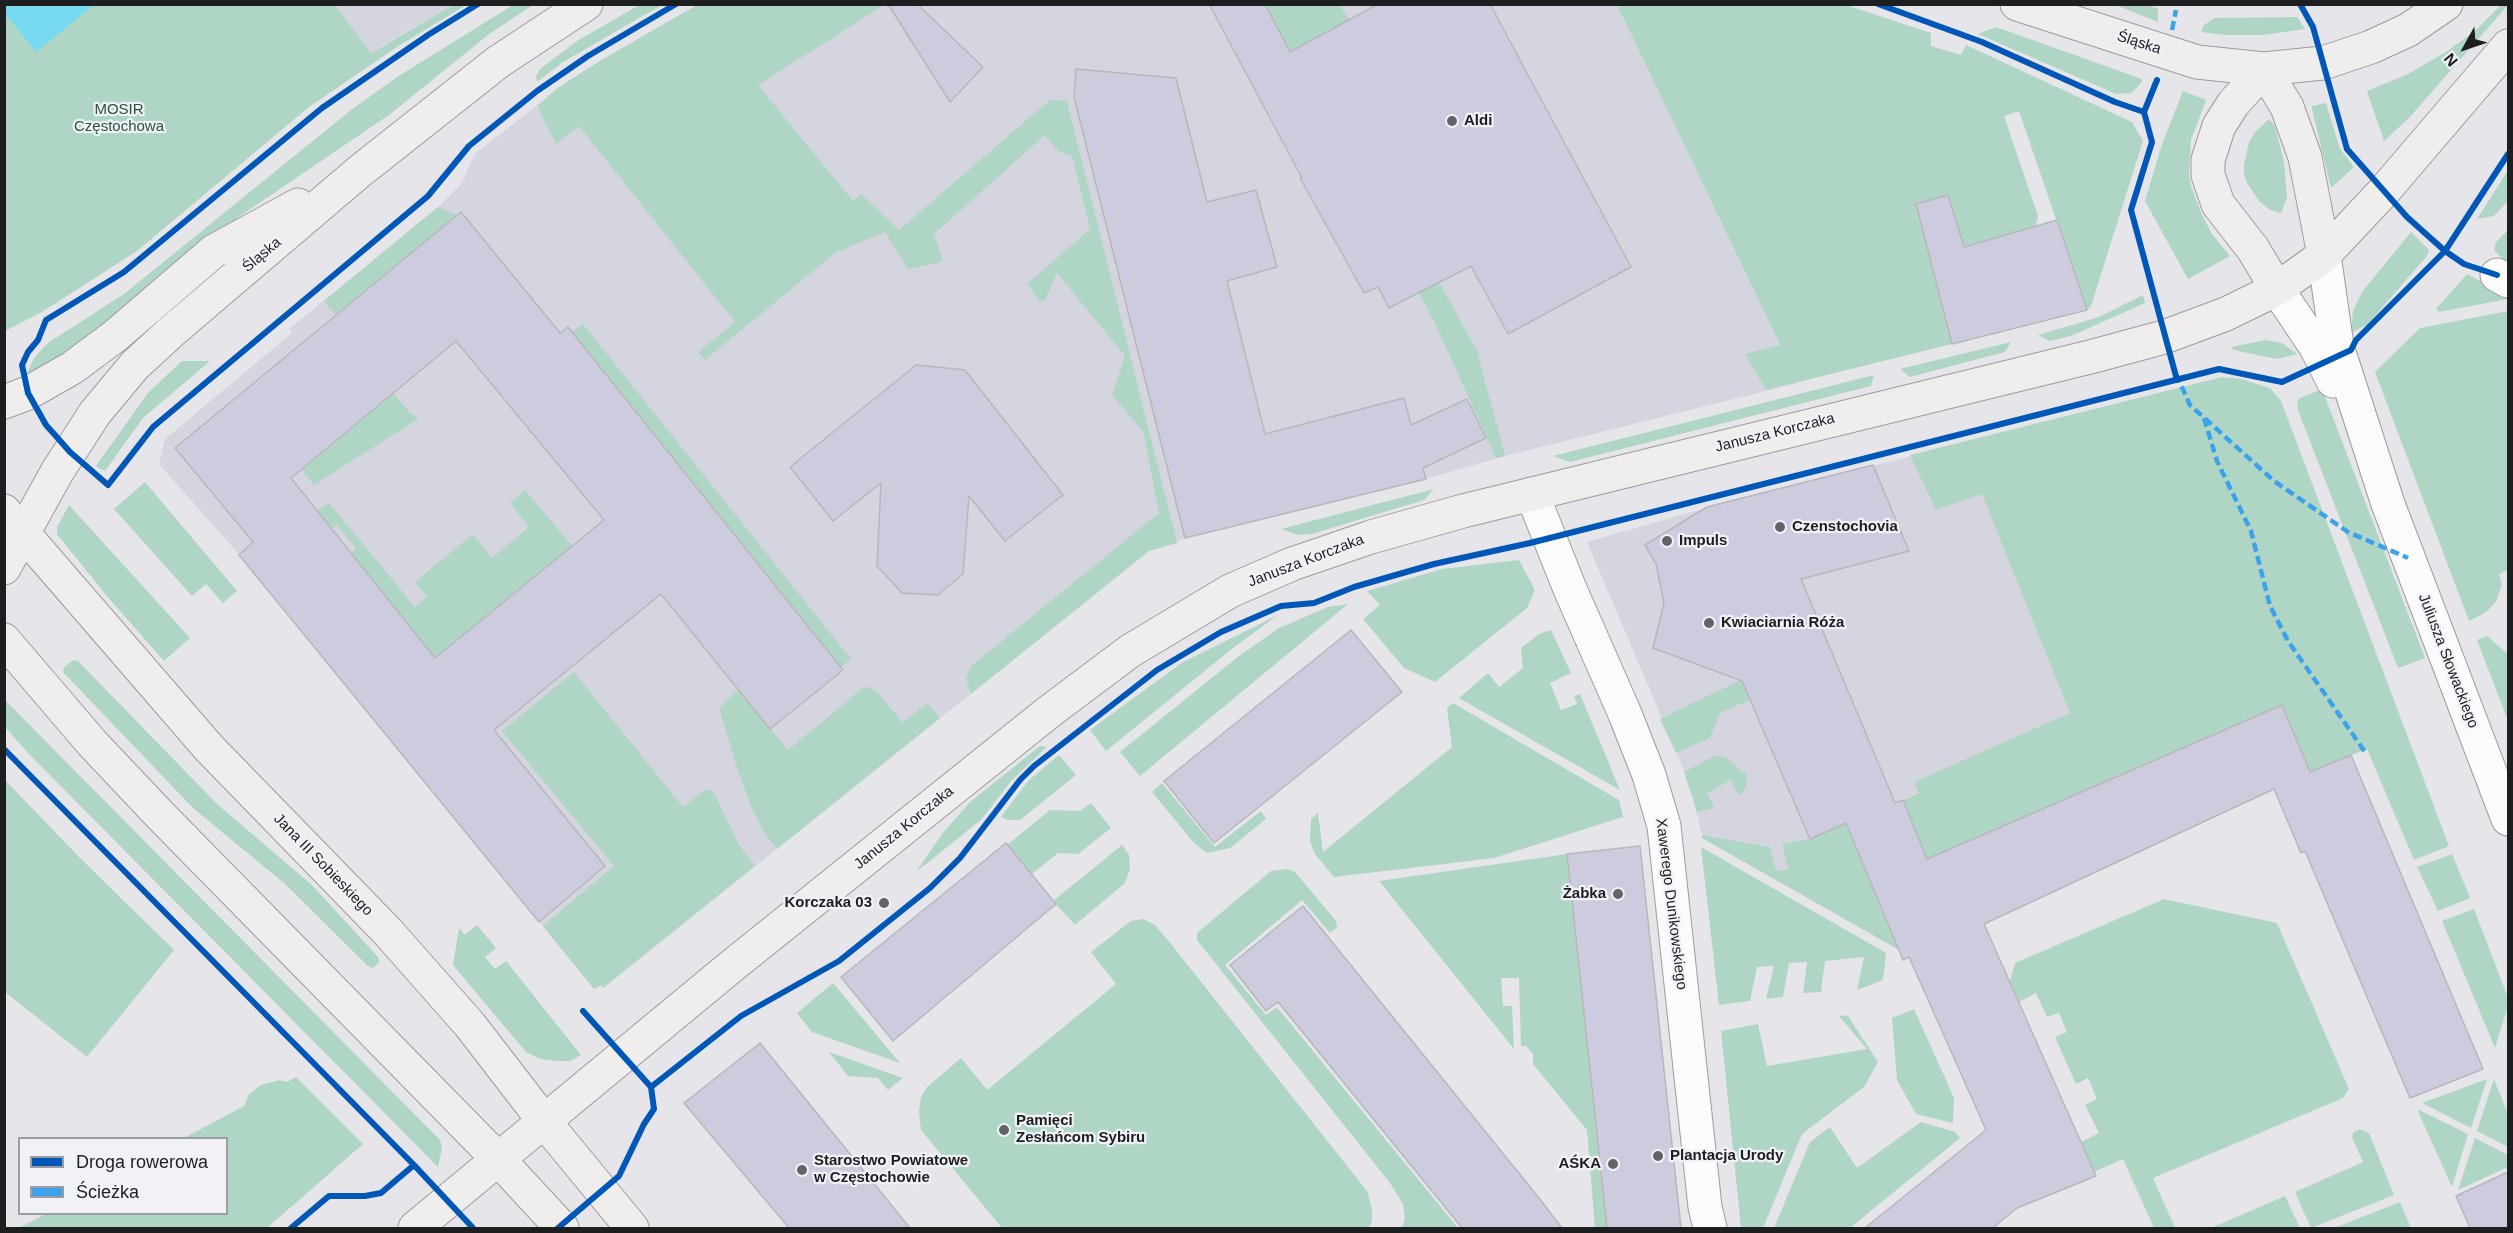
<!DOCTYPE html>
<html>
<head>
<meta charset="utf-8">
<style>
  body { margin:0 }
  #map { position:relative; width:2513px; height:1233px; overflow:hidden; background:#e5e5ea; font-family:Arial,sans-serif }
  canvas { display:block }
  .frame { position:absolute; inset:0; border:6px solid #1d1e20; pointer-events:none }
  .legend { position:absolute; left:18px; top:1137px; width:210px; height:78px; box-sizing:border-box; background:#f1f1f8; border:2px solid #9c9da2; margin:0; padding:8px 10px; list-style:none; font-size:18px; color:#1d1e20 }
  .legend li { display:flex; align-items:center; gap:12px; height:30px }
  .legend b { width:30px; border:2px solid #9c9da2 }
  .north { position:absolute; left:2435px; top:18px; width:60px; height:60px; -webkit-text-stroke:4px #f1f1f8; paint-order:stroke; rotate:230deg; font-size:16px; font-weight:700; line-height:24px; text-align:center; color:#1d1e20 }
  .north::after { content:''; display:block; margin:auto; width:21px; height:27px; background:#1d1e20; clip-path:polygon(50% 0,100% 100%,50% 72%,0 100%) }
</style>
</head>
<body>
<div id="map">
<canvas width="2513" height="1233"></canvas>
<div class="frame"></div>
<ul class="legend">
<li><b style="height:8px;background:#0057b8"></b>Droga rowerowa</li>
<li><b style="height:8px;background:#3da2ea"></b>Ścieżka</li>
</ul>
<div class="north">N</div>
</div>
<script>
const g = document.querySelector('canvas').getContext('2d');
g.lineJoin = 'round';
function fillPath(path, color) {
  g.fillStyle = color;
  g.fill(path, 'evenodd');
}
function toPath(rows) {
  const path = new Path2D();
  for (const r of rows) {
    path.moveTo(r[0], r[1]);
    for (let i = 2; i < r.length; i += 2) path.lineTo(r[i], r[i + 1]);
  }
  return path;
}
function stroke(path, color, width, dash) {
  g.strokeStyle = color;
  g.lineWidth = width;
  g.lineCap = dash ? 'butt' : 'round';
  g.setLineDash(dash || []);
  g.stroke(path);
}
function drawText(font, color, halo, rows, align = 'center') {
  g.font = font + ' Arial,sans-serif';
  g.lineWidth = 4.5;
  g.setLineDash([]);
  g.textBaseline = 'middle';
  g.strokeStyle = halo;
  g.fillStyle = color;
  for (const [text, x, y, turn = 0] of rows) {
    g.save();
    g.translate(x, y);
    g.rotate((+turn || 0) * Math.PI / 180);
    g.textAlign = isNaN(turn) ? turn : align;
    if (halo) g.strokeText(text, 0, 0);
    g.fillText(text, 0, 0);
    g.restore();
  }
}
const built = toPath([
  [714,4,1617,5,1798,383,1505,456,1426,479,1185,538,1177,541,1177,543,1149,551,603,988,601,985,594,989,243,559,159,464,165,439,292,333,289,329,438,207,461,184,475,154,563,85,568,92],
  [319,5,453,5,383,45,358,63],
  [2025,428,2128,703,1810,839,1782,844,1788,869,1776,871,1770,847,1702,835,1689,782,1587,542,1709,507]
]);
const green = toPath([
  [641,4,662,5,563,62,537,82,536,76,540,69,577,41],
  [5,5,335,5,371,53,453,5,466,5,397,47,309,107,137,251,42,312,5,331],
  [513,5,533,5,488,35,389,115,240,216,78,344,30,374,28,371,34,358,48,343,124,294,351,110,397,77],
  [697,5,884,5,758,85,853,201,861,194,899,230,1050,100,1067,101,1177,543,1149,551,971,694,966,679,970,667,1159,513,1143,431,1112,395,1125,356,1057,273,1045,300,1040,301,1027,284,1090,229,1072,156,1059,152,1045,135,934,234,942,259,938,263,908,269,885,232,835,253,705,360,698,352,735,322,579,126,556,144,541,115,538,105,559,87,603,59],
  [1265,5,1340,5,1349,20,1308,43,1477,351,1505,456,1496,458,1434,321],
  [1617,5,1846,5,1931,33,1931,46,1961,55,1966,45,2132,122,2143,141,2091,306,2087,310,2019,111,2004,116,2038,216,2034,231,1952,344,1766,390,1745,354,1780,345],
  [2116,5,2149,5,2158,9,2158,22],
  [2501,5,2508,5,2409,118,2384,141,2367,91,2408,74,2446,52,2476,30],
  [2297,17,2305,29,2263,35,2225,35,2201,32,2203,26,2214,18],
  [1996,27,2142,79,2142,82,2131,93,2116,94,1978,34],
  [2183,91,2206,100,2191,140,2189,175,2191,186,2202,215,2212,234,2230,256,2188,279,2145,201,2162,144],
  [2326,103,2340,149,2354,167,2331,188,2312,109,2312,106],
  [2269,119,2275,126,2284,162,2287,198,2281,213,2270,210,2259,201,2247,183,2244,174,2244,165,2249,142,2255,132],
  [2508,170,2508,201,2494,216,2477,219],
  [438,207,457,215,336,315,324,301],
  [2508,230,2508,265,2494,250,2496,242],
  [2411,232,2429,250,2426,257,2368,324,2351,333,2353,311,2362,292],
  [2467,274,2508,296,2508,299,2439,312,2436,309],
  [2143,295,2145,303,2071,336,2050,341,2038,335,2099,317],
  [2508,311,2508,570,2499,574,2502,584,2496,602,2485,613,2469,621,2375,372,2420,328],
  [583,324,851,659,841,667,572,332],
  [2265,340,2282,343,2297,354,2277,359,2233,350,2232,347],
  [2011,342,2005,352,1910,377,1900,369],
  [182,361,210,361,143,418,105,471,96,466,148,393],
  [1874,375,1871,386,1570,462,1553,456],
  [2222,377,2241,379,2270,388,2281,401,2449,846,2414,860,2367,749,2310,772,1929,864,1903,800,1919,793,1914,782,2070,713,1982,494,1936,510,1910,455],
  [2322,389,2425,658,2398,668,2297,408,2298,399],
  [393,393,412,415,414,414,418,419,314,485,301,469],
  [145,482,237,591,223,603,206,584,192,596,114,509],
  [1434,489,1424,500,1312,534,1298,535,1281,529],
  [525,490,572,546,435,658,350,554,356,548,337,525,331,530,315,511,329,503,415,607,427,597,415,582,473,534,492,558,529,527,510,503],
  [69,505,190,638,164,661,106,595,57,534,57,527],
  [1519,560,1535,590,1527,608,1435,682,1404,668,1363,619,1380,605,1367,591,1442,569],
  [1348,604,1140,776,1120,752,1239,656,1279,628,1328,607],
  [1278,615,1233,648,1106,751,1090,730,1183,662],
  [1551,630,1571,673,1550,683,1561,710,1577,704,1574,696,1580,694,1620,790,1459,698,1488,673,1499,687,1523,668,1521,648,1539,634],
  [2487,636,2508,654,2508,721,2477,640],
  [74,660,78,661,217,804,313,886,378,957,379,962,373,968,369,967,285,884,193,808,63,672,64,667],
  [574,672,683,807,704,790,711,790,716,797,739,845,755,866,603,988,601,985,594,989,543,926,614,866,502,731],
  [1751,675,1760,695,1720,713,1710,738,1676,753,1660,719],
  [864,687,875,690,903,723,927,703,940,718,777,849,764,833,752,809,736,765,719,708,738,690,788,750],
  [4,699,440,1140,442,1148,438,1167,29,754,5,727],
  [1453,703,1619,800,1623,817,1494,858,1334,877,1315,854,1310,842,1311,819,1318,813,1323,852,1452,747,1447,708],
  [1040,746,1047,747,1011,781,982,819,916,872,942,834,970,802],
  [1059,755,1076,775,1020,820,1008,820,1001,817,1028,781],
  [1715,756,1725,757,1747,775,1746,787,1739,796,1731,780,1707,793,1714,808,1697,812,1684,772],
  [5,780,80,858,174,950,87,1057,5,992],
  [1162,783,1215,847,1261,811,1266,819,1230,848,1207,853,1195,844,1152,792],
  [1091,803,1111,828,1078,854,1058,853,1032,874,1007,845,1050,810,1080,811],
  [1846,823,1899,950,1702,838,1702,835,1770,847,1776,871,1788,869,1782,844,1810,839],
  [1122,845,1129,855,1130,869,1125,883,1075,925,1053,901],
  [1701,847,1886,953,1883,980,1857,990,1864,957,1825,961,1821,992,1803,993,1807,962,1789,963,1783,997,1766,999,1774,966,1757,967,1750,1001,1719,1005],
  [1567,854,1607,1228,1595,1228,1587,1130,1533,1064,1533,1054,1526,1046,1521,1046,1519,978,1501,978,1503,1006,1512,1006,1514,1049,1379,881],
  [2452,854,2470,898,2438,911,2417,867],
  [1288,869,1295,872,1336,921,1337,928,1330,933,1302,900,1225,965,1266,1015,1277,1007,1458,1228,1402,1228,1405,1218,1403,1204,1390,1183,1197,940,1197,933,1271,871],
  [2164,899,2277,923,2349,1089,2343,1098,2153,1178,2175,1228,2154,1228,2123,1159,2094,1172,2081,1142,2099,1133,2085,1105,2097,1099,2088,1078,2076,1084,2055,1037,2067,1032,2059,1013,2047,1017,2036,993,2019,1002,2010,981,2015,963],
  [2474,909,2508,998,2508,1006,2495,1048,2442,921],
  [1143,919,1155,925,1171,944,1367,1191,1372,1209,1372,1221,1369,1228,1002,1228,921,1130,919,1112,921,1097,926,1088,961,1058,987,1090,1116,984,1091,952,1131,921],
  [477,925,496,948,485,957,495,969,506,961,581,1055,570,1061,559,1061,540,1059,526,1052,453,965,459,928,465,935],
  [833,983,900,1063,812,1032,797,1013],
  [1914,1009,1954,1098,1953,1123,1916,1114,1897,1080,1892,1018],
  [1838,1015,1848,1016,1878,1062,1864,1087,1802,1134,1763,1228,1741,1228,1721,1031,1758,1024,1767,1066,1867,1049],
  [829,1052,903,1078,888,1090,878,1078,848,1076],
  [296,1077,363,1144,267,1228,19,1228,46,1214,226,1214,226,1138,184,1138,244,1106,249,1094,261,1085,279,1080,287,1082],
  [2487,1079,2471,1128,2422,1103],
  [2494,1079,2508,1114,2508,1147,2477,1131],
  [2417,1109,2468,1134,2452,1187],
  [1921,1122,1955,1132,1960,1138,1850,1228,1774,1228,1810,1142,1830,1127,1857,1168],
  [2359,1129,2369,1133,2394,1195,2311,1228,2295,1192,2363,1162,2352,1137,2353,1133],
  [2475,1138,2508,1155,2508,1167,2458,1190],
  [2285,1196,2300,1228,2211,1228],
  [2400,1202,2411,1228,2334,1228]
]);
const water = toPath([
  [4,5,5,4,94,5,36,52,5,14]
]);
const building = toPath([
  [888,4,917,4,983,67,950,102,888,4],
  [1209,4,1265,4,1290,52,1378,4,1490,4,1631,267,1508,334,1471,266,1389,308,1378,287,1364,293,1300,178,1302,178,1209,4],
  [1076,69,1176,78,1207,202,1256,190,1277,267,1227,281,1265,434,1404,398,1411,425,1467,399,1486,438,1423,468,1426,479,1185,538,1074,97,1076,69],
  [1948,195,1964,247,2057,220,2087,310,1952,344,1916,204,1948,195],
  [461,212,560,333,568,327,843,670,770,729,661,594,494,730,605,866,539,922,239,555,253,542,175,448,461,212],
  [456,341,604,520,435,658,291,478,456,341],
  [916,365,965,370,1063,495,1005,541,969,496,963,574,938,595,902,593,877,566,881,483,833,521,790,467,916,365],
  [1873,465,1909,551,1801,579,1895,803,1903,800,1927,859,2282,705,2310,772,2351,755,2483,1069,2410,1098,2305,851,2301,853,2274,789,1984,924,2096,1176,2017,1208,1993,1228,1865,1228,1986,1130,1909,957,1903,960,1846,823,1810,839,1742,681,1653,648,1664,603,1656,564,1645,545,1707,507,1873,465],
  [1351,630,1402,692,1214,843,1164,781,1351,630],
  [1006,843,1056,904,893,1041,841,977,1006,843],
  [1640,846,1681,1228,1607,1228,1567,854,1640,846],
  [1303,906,1539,1198,1562,1228,1462,1228,1278,1002,1266,1011,1230,965,1303,906],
  [760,1043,910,1228,789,1228,684,1103,760,1043],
  [2508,1172,2508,1228,2470,1228,2456,1196,2508,1172]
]);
const street = toPath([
  [2324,255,2337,346,2388,504,2508,819],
  [2497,275,2508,281],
  [2277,289,2316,347,2333,381],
  [1532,494,1570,589,1625,714,1649,775,1664,826,1705,1207,1710,1228]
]);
const secondary = toPath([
  [2017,4,2197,62,2264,69,2323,63,2371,47,2408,30,2446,4],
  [2264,69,2233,104,2219,126,2208,160,2208,175,2218,204,2253,249,2277,289],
  [2264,69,2287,107,2305,157,2324,255],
  [4,402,28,393,72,368,115,336,214,251,298,205],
  [4,511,209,748,387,931,470,1025,544,1121,632,1228],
  [4,568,57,472,95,413,135,365,171,332,360,171,498,62,586,4],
  [4,640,92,743,161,816,498,1159,562,1228],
  [415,1228,733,965,1050,711,1130,651,1230,591,1292,564,1371,537,1463,511,2094,356,2164,337,2226,314,2277,289,2324,255,2384,191,2508,46]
]);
const quiet = toPath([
  [2172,30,2176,10],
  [2176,374,2190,405,2274,481,2348,532,2408,558],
  [2204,418,2217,461,2251,531,2270,606,2288,641,2365,752]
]);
const cycleway = toPath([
  [478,4,428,35,322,108,124,272,46,320,38,340,28,352,22,365,28,393,46,425,55,435,70,452,108,485,153,427,428,196,469,146,537,91,588,56,676,4],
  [1878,4,1982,42,2115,102,2144,112],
  [2300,4,2313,27,2347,149,2407,217,2445,251,2464,264,2497,275],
  [2157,80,2144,112,2152,142,2131,210,2177,380],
  [4,749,414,1165,473,1228],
  [651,1087,741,1016,839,961,930,888,960,858,1020,780,1034,766,1157,670,1221,632,1281,606,1314,603,1354,587,1434,564,1530,543,2219,369,2282,382,2351,350,2356,340,2445,251,2508,154],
  [291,1228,329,1196,365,1196,381,1193,414,1165],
  [558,1228,619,1176,644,1124,654,1109,651,1087,583,1011]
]);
const markers = [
  [1452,121,6,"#636467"],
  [1780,527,6,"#636467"],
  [1667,541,6,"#636467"],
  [1709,623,6,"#636467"],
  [1618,894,6,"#636467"],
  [884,903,6,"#636467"],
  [1004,1130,6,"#636467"],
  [1658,1156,6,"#636467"],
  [1613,1164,6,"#636467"],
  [802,1170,6,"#636467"]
];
const streetNames = [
  ["Śląska",2139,43,18],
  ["Śląska",262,255,-40],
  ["Janusza Korczaka",1775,433,-14],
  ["Janusza Korczaka",1306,561,-21],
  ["Juliusza Słowackiego",2448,661,69],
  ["Janusza Korczaka",904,828,-39],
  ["Jana III Sobieskiego",323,865,46],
  ["Xawerego Dunikowskiego",1671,904,83]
];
const parkNames = [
  ["MOSIR",119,110],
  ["Częstochowa",119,127]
];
const poiNames = [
  ["Aldi",1464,121],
  ["Czenstochovia",1792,527],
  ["Impuls",1679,541],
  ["Kwiaciarnia Róża",1721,623],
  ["Żabka",1606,894,"right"],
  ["Korczaka 03",872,903,"right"],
  ["Pamięci",1016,1121],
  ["Zesłańcom Sybiru",1016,1138],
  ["Plantacja Urody",1670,1156],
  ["Starostwo Powiatowe",814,1161],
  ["w Częstochowie",814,1178],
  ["AŚKA",1601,1164,"right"]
];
fillPath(built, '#d4d5df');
fillPath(green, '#afd6c5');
fillPath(water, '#78daf0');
fillPath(building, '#ccccde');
stroke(building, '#b7b7ba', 1.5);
stroke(street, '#9c9c9f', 35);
stroke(secondary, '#9c9c9f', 35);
stroke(street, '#fbfbfc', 33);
stroke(secondary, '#efeeed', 33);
stroke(quiet, '#3da2ea', 4.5, [9, 4.5]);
stroke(cycleway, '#0057b8', 6);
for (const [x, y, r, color] of markers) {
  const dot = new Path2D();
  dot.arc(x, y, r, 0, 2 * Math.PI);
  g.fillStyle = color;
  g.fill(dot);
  stroke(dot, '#f1f1f8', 2);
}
drawText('15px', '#1d1e20', '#f1f1f8', streetNames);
drawText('15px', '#25523d', '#f1f1f8', parkNames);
drawText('bold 15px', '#1d1e20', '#f1f1f8', poiNames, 'left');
</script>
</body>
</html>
